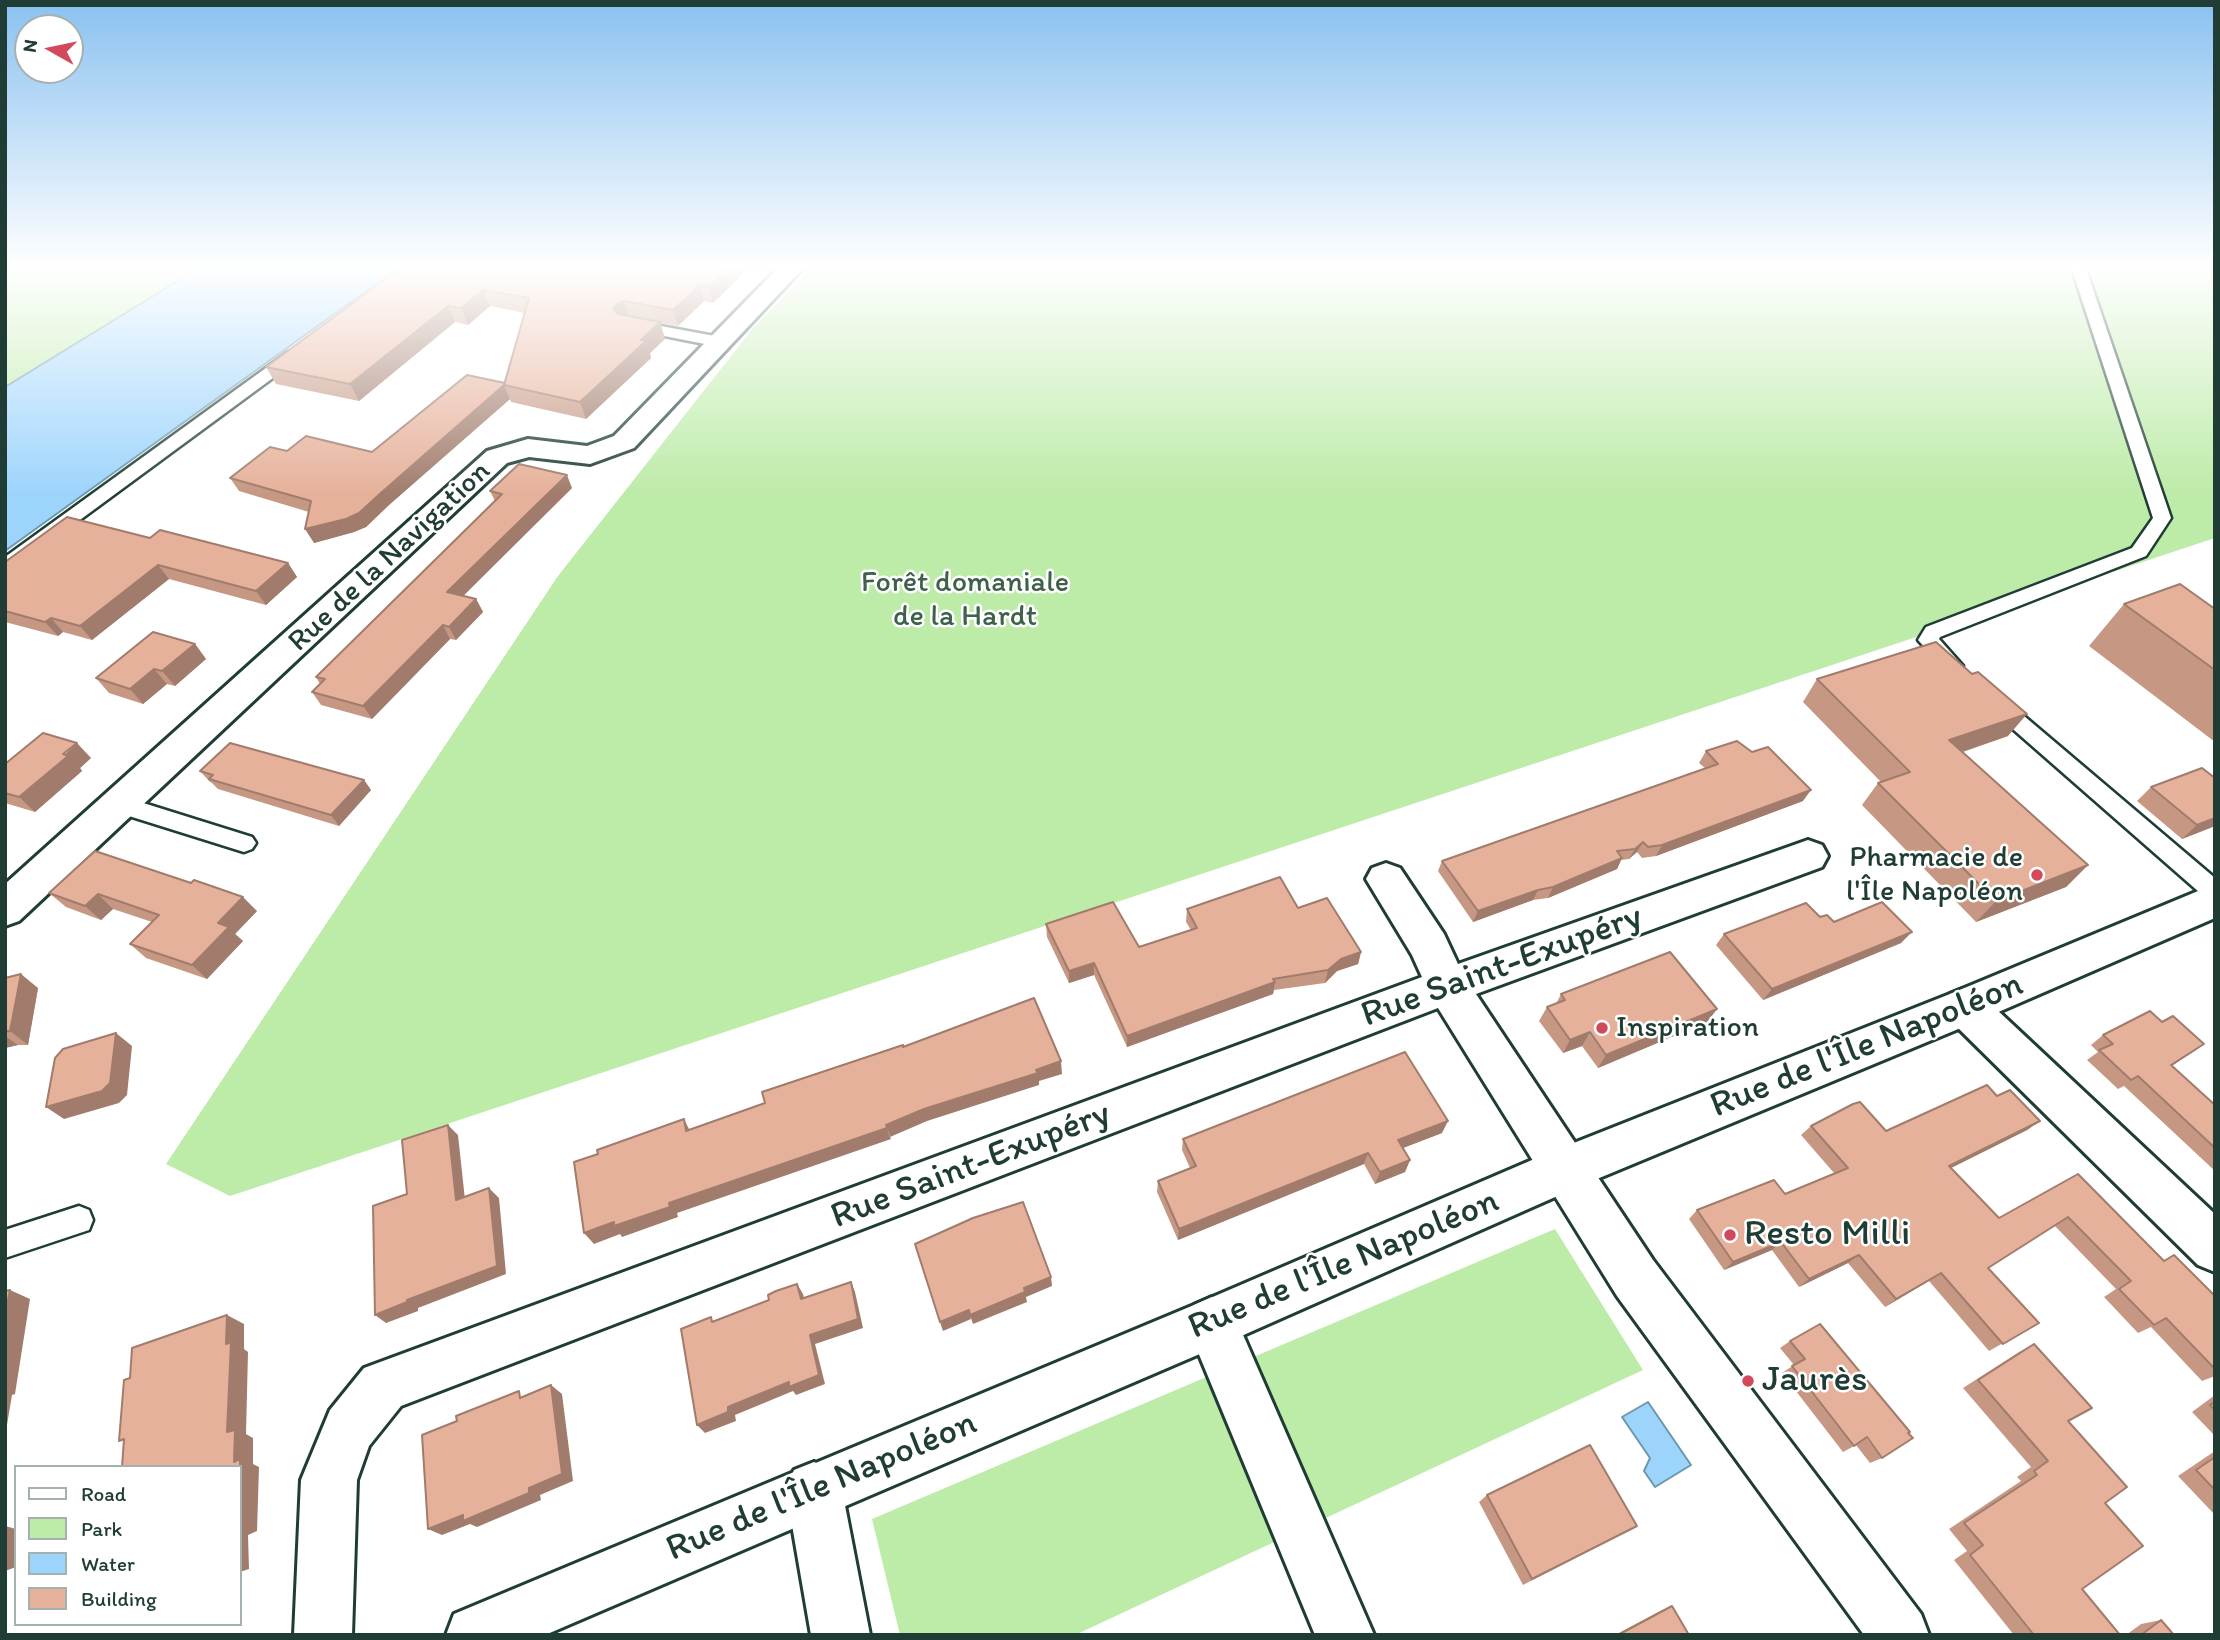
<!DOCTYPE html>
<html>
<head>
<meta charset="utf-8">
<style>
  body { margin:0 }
  #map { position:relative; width:2220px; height:1640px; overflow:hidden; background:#fff; font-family:Itim,sans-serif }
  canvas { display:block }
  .frame { position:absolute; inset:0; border:7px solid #1f3d34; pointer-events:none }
  .legend { position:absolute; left:14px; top:1465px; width:228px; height:161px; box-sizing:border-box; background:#fff; border:2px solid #a5b1ae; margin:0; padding:9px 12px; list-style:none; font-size:21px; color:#1f3d34 }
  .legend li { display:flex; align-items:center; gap:14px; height:35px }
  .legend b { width:35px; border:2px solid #a5b1ae }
  .north { position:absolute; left:14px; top:14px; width:70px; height:70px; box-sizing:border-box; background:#fff; border:2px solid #a5b1ae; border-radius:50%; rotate:279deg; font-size:19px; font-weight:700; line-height:28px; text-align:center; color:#1f3d34 }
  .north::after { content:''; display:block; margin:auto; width:24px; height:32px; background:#d1495b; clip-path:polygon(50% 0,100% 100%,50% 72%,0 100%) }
</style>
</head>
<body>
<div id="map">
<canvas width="2220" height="1640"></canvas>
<div class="frame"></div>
<ul class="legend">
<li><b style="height:9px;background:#fff"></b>Road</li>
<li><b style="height:19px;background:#bdeba8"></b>Park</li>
<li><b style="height:19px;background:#9dd4fc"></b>Water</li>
<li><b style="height:19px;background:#e6b19a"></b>Building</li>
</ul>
<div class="north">N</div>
</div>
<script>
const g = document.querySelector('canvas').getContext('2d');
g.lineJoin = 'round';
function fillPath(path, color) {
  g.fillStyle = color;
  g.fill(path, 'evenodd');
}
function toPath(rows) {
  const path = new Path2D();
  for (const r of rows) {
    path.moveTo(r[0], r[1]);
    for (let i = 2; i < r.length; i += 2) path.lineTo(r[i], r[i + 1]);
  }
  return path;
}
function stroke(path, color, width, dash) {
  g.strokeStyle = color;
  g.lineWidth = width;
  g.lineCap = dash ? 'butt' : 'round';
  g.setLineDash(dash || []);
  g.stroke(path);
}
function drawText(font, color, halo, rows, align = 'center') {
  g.font = font + ' Itim,sans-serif';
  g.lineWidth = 5;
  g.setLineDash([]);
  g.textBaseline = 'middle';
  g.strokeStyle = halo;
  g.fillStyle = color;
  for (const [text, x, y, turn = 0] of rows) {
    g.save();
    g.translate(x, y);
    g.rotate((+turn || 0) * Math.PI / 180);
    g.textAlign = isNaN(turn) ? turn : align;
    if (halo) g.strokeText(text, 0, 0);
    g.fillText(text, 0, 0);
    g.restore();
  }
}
const green = toPath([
  [5,266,202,266,5,387],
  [813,266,2215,266,2215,538,230,1196,166,1164,558,576,754,327],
  [1555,1229,1643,1370,1075,1635,900,1635,872,1519]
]);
const water = toPath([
  [202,266,401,266,5,551,5,387,202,266],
  [1648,1402,1691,1465,1655,1487,1644,1471,1650,1458,1622,1417,1648,1402]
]);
const lane = toPath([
  [2071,266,2085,266,2171,518,2146,556,1940,637,1939,639,1963,666,1960,671,1946,671,1918,640,1926,627,2132,548,2153,518,2071,266],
  [634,321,720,337,728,342,720,347,629,329,626,326,629,323,634,321],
  [294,350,302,355,300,358,12,570,5,572,5,557,288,352,294,350],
  [1997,696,2004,699,2215,878,2215,902,2207,899,1990,709,1986,704,1990,699,1997,696],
  [121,796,252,837,256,843,252,849,244,852,113,811,110,805,113,799,121,796],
  [79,1206,89,1210,93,1220,89,1230,5,1258,5,1230,79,1206]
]);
const street = toPath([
  [780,266,805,266,634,448,590,464,529,457,507,463,19,921,5,926,5,884,487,451,528,439,587,446,614,436,780,266],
  [1808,840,1822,845,1828,856,1822,867,1476,994,1653,1260,1921,1614,1929,1635,1864,1635,1617,1296,1438,1008,401,1406,369,1446,357,1480,352,1635,294,1635,301,1480,330,1410,364,1368,1422,977,1412,955,1366,879,1372,868,1386,863,1400,868,1444,934,1458,964,1808,840],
  [1965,988,1980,994,2215,1214,2215,1272,2198,1265,1950,1020,1943,1007,1950,994,1965,988],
  [1212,1297,1230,1305,1374,1635,1315,1635,1186,1323,1194,1305,1212,1297],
  [814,1462,834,1470,842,1490,870,1635,811,1635,786,1490,794,1470,814,1462]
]);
const primary = toPath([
  [2215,884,2215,918,1980,1020,1580,1186,1230,1341,545,1635,446,1635,454,1614,1194,1305,1546,1154,1950,994,2215,884]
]);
const wall = toPath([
  [403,266,751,266,713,303,704,301,678,326,660,323,665,339,650,353,651,358,586,419,511,402,510,399,389,505,366,527,354,532,314,543,309,512,239,491,230,478,287,451,372,452,505,383,525,313,490,306,468,325,455,322,359,401,276,384,266,367],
  [572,488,463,596,476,599,483,612,456,640,450,639,372,719,321,705,312,692,320,684,316,677,495,501,490,491],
  [150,538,288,563,297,577,266,605,169,579,92,640,63,632,58,636,5,622,5,562],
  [2124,604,2215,609,2215,742,2089,646],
  [195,644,206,659,175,686,167,684,143,704,109,693,96,678],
  [1817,679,2008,736,1963,752,2088,865,2066,887,1976,922,1862,805,1878,783,1881,782,1803,702],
  [1706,751,1803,801,1656,856,1642,858,1637,852,1629,859,1621,860,1617,869,1548,898,1533,900,1473,922,1438,871,1442,861,1705,768,1699,763],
  [91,758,80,768,82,771,35,812,5,803,5,764],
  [200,771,364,780,371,790,339,826,218,789,212,783,209,781],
  [2151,787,2215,826,2182,839,2137,801],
  [95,851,257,911,235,934,243,941,207,979,146,958,130,944,152,922,113,909,101,920,66,907,49,893],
  [1298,908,1361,952,1358,964,1337,971,1325,983,1274,990,1273,994,1127,1047,1094,975,1069,983,1047,937,1046,924,1139,947,1191,930,1186,922,1187,909],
  [1820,917,1901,943,1763,1000,1716,945,1724,934],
  [5,978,38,988,28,1045,18,1045,5,1048],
  [1561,994,1717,1009,1707,1022,1598,1068,1582,1046,1563,1053,1539,1021,1547,1007,1556,1004],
  [2162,1022,2204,1044,2172,1066,2215,1105,2215,1171,2124,1086,2118,1089,2087,1060,2098,1052,2091,1045,2103,1035],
  [1997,1096,2040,1121,2027,1130,1951,1168,1999,1218,2078,1174,2164,1261,2215,1296,2215,1376,2202,1381,2151,1327,2138,1333,2104,1297,2116,1289,2054,1225,1988,1268,2039,1323,1989,1351,1929,1281,1885,1307,1848,1263,1799,1287,1772,1250,1724,1270,1689,1219,1697,1210,1785,1194,1834,1173,1801,1135,1811,1126,1886,1131],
  [1442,1133,1402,1148,1410,1160,1405,1172,1375,1184,1364,1164,1178,1240,1157,1192,1158,1181,1190,1168,1182,1150,1183,1139],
  [1790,1341,1882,1458,1870,1463,1856,1445,1843,1452,1782,1373,1794,1365,1780,1348],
  [2034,1344,2068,1421,2105,1503,2082,1589,2120,1635,2014,1635,1954,1560,1967,1551,1949,1529,2021,1481,2017,1477,2031,1467,1963,1388,2019,1352],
  [2215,1395,2215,1436,2192,1412],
  [2215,1451,2215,1515,2178,1476],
  [1487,1495,1637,1526,1523,1585,1479,1502],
  [1672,1606,1689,1635,1615,1635,1662,1610],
  [2161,1620,2174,1635,2126,1635,2141,1624]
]);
const shadedWall = toPath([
  [731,266,751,266,713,303,709,287],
  [700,285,704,301,678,326,673,310],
  [483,290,490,306,468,325,461,308],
  [624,301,629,317,622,320,613,309,617,304],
  [448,306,455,322,359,401,350,384],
  [660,322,665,339,650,353,651,358,586,419,580,402],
  [504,385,510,399,389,505,366,527,354,532,314,543,305,529,382,492],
  [567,475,572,488,454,605,447,592],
  [288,563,297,577,266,605,256,591],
  [158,565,169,579,92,640,80,626],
  [476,599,483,612,456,640,449,627],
  [51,618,63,632,58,636,45,622],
  [443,625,450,639,372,719,363,706],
  [195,644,206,659,175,686,162,671],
  [154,669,167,684,143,704,130,689],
  [2027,714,2008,736,1932,762,1949,740],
  [77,743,91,758,80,768,82,771,35,812,19,797],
  [364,780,371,790,339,826,331,815],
  [1811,790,1803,801,1656,856,1662,845],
  [2215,818,2215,826,2182,839,2197,825],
  [1643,842,1637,852,1629,859,1635,849],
  [1622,858,1617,869,1548,898,1553,887],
  [2088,865,2066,887,1976,922,1996,901],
  [1538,890,1533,900,1473,922,1478,911],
  [98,894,113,909,101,920,85,906],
  [243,897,257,911,235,934,243,941,207,979,192,965,218,923],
  [1912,932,1901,943,1763,1000,1772,989],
  [1361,952,1358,964,1337,971,1325,983,1328,970,1341,959],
  [1094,963,1094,975,1069,983,1069,971],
  [21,974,38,988,28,1045,10,1031],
  [1275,982,1273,994,1127,1047,1127,1036],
  [1717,1009,1707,1022,1598,1068,1606,1055],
  [1590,1032,1582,1046,1563,1053,1570,1040],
  [116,1033,132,1046,127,1095,119,1103,64,1119,46,1107],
  [5,1036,18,1045,5,1048],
  [2204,1044,2190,1054,2157,1075,2171,1065],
  [1061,1061,1062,1074,1039,1081,1039,1085,927,1121,890,1137,886,1125,924,1109],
  [684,1119,690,1131,686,1131],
  [1448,1121,1442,1133,1393,1152,1398,1140],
  [2040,1121,2027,1130,1937,1175,1949,1166],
  [448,1125,458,1135,466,1209,456,1200],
  [887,1128,891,1139,677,1213,678,1217,622,1237,620,1234,594,1244,584,1233,614,1222],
  [1368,1153,1364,1164,1178,1240,1179,1229],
  [1410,1160,1405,1172,1375,1184,1380,1172],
  [489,1188,499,1198,506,1274,418,1308,418,1311,386,1323,375,1315,407,1300],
  [1781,1242,1772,1250,1724,1270,1733,1262],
  [1859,1255,1848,1263,1799,1287,1809,1279],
  [1941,1273,1929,1281,1885,1307,1896,1299],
  [1051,1277,1052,1286,1026,1297,1027,1302,973,1324,970,1315,1024,1288],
  [851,1282,855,1292,863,1328,815,1344,825,1384,796,1395,793,1391,735,1415,736,1421,705,1433,697,1425,728,1407,789,1382,810,1335],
  [797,1284,803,1294,807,1308,801,1299],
  [10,1290,30,1299,15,1394,12,1395,7,1425,5,1426,5,1315],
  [969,1310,971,1319,943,1331,940,1322],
  [227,1315,244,1324,244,1349,248,1352,246,1434,253,1438,253,1464,259,1467,257,1531,248,1535,249,1569,240,1572,240,1480,227,1432],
  [551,1385,562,1394,573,1481,540,1495,541,1500,477,1527,470,1524,442,1535,428,1529,529,1488],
  [5,1526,16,1529,16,1567,5,1571]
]);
const building = toPath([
  [403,266,731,266,709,287,700,285,673,310,624,301,617,304,613,309,618,314,660,322,641,340,646,341,580,402,504,385,529,298,483,290,461,308,448,306,350,384,266,367,403,266],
  [467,375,505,383,504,385,382,492,359,513,346,519,305,529,311,501,230,478,270,447,287,451,306,436,372,452,467,375],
  [519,464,567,475,447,592,476,599,449,627,443,625,363,706,312,692,325,679,316,677,502,494,490,491,519,464],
  [67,517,150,538,160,530,288,563,256,591,158,565,80,626,51,618,45,622,5,611,5,562,67,517],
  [2180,584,2215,609,2215,670,2124,604,2180,584],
  [153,632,195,644,162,671,154,669,130,689,96,678,153,632],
  [1936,642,1972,674,1978,672,2027,714,1949,740,2088,865,1996,901,1878,783,1910,772,1817,679,1936,642],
  [43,733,77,743,63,754,68,756,19,797,5,793,5,764,43,733],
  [1737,741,1752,752,1768,747,1811,790,1662,845,1648,847,1643,842,1635,849,1617,851,1622,858,1553,887,1538,890,1478,911,1442,861,1718,764,1706,751,1737,741],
  [230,743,364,780,331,815,209,779,213,775,200,771,230,743],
  [2202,768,2215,778,2215,818,2197,825,2151,787,2202,768],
  [95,851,191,883,194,880,243,897,218,923,229,927,192,965,130,944,159,915,98,894,85,906,49,893,95,851],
  [1280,877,1298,908,1327,898,1361,952,1341,959,1328,970,1273,979,1275,982,1127,1036,1094,963,1069,971,1046,924,1113,902,1139,947,1197,928,1187,909,1280,877],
  [1882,902,1912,932,1772,989,1724,934,1806,903,1820,917,1827,915,1834,922,1882,902],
  [1670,952,1717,1009,1606,1055,1590,1032,1570,1040,1547,1007,1565,1000,1561,994,1670,952],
  [21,974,10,1031,5,1031,5,978,21,974],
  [1034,998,1061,1061,1036,1070,1038,1073,924,1109,886,1125,887,1128,669,1203,670,1207,614,1226,614,1222,584,1233,574,1162,598,1154,597,1150,684,1119,686,1131,765,1103,762,1092,903,1045,903,1047,1034,998],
  [2150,1011,2162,1022,2173,1016,2204,1044,2171,1065,2215,1105,2215,1148,2138,1076,2131,1080,2099,1050,2113,1044,2103,1035,2150,1011],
  [116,1033,110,1083,102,1091,46,1107,55,1058,63,1049,116,1033],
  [1405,1052,1448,1121,1398,1140,1410,1160,1380,1172,1368,1153,1179,1229,1158,1181,1196,1166,1183,1139,1405,1052],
  [1987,1085,1997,1096,2010,1090,2040,1121,1949,1166,1999,1218,2078,1174,2164,1261,2174,1255,2215,1296,2215,1369,2166,1318,2154,1325,2119,1289,2131,1281,2068,1217,1988,1268,2039,1323,2003,1344,1941,1273,1896,1299,1859,1255,1809,1279,1781,1242,1733,1262,1697,1210,1774,1180,1785,1194,1848,1168,1811,1126,1853,1104,1860,1102,1886,1131,1987,1085],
  [448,1125,456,1200,489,1188,497,1266,407,1300,407,1302,375,1315,373,1206,407,1194,402,1140,448,1125],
  [1023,1202,1051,1277,1024,1288,1025,1292,970,1315,969,1310,940,1322,915,1244,973,1218,1023,1202],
  [851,1282,858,1319,810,1335,819,1375,789,1387,789,1382,728,1407,728,1412,697,1425,681,1329,711,1317,712,1322,769,1300,768,1295,776,1291,797,1284,801,1299,851,1282],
  [10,1290,5,1315,5,1291,10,1290],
  [227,1315,226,1344,231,1342,227,1432,235,1430,234,1462,240,1459,240,1480,240,1467,122,1467,124,1439,119,1441,124,1380,130,1378,132,1348,227,1315],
  [1820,1324,1910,1432,1908,1433,1913,1438,1882,1458,1867,1437,1854,1446,1792,1366,1805,1359,1790,1341,1820,1324],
  [2034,1344,2092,1408,2068,1421,2127,1487,2105,1503,2143,1546,2082,1589,2120,1635,2034,1635,1970,1555,1983,1545,1964,1523,2037,1475,2034,1471,2048,1461,1978,1380,2034,1344],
  [551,1385,562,1474,529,1488,529,1493,463,1521,463,1515,428,1529,422,1435,457,1421,456,1416,519,1391,520,1398,551,1385],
  [2215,1402,2215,1410,2210,1405,2215,1402],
  [1590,1445,1637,1526,1532,1579,1487,1495,1590,1445],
  [2215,1457,2215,1490,2196,1470,2215,1457],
  [1672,1606,1689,1635,1618,1635,1672,1606],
  [2161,1620,2174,1635,2141,1635,2161,1620]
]);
const markers = [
  [2037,875,7,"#d1495b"],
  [1602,1028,7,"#d1495b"],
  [1730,1235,7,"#d1495b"],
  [1748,1381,7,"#d1495b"]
];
const streetNames = [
  ["Rue de la Navigation",390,557,-43]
];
const parkNames = [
  ["Forêt domaniale",965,583],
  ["de la Hardt",965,617]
];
const poiNames = [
  ["Pharmacie de",2023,858],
  ["l'Île Napoléon",2023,892],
  ["Inspiration",1616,1028,"left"]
];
const nearStreetnames = [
  ["Rue Saint-Exupéry",1502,967,-20],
  ["Rue de l'Île Napoléon",1867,1046,-22],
  ["Rue Saint-Exupéry",971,1166,-21],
  ["Rue de l'Île Napoléon",1344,1265,-23],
  ["Rue de l'Île Napoléon",822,1487,-23]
];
const nearPoinames = [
  ["Resto Milli",1744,1235],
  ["Jaurès",1762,1381]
];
fillPath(green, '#bdeba8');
fillPath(water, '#9dd4fc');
stroke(water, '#6b98ac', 2);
stroke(lane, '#1f3d34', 5);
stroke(street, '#1f3d34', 6);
stroke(primary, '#1f3d34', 6);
fillPath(lane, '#fff');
fillPath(street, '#fff');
fillPath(primary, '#fff');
fillPath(wall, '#c69884');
fillPath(shadedWall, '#a17c6c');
fillPath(building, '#e6b19a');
stroke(building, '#a17c6c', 2);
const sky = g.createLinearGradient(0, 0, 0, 495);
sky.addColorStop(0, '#8ac1f0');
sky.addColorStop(0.54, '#fff');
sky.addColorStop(1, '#ffffff00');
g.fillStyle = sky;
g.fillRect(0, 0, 2220, 495);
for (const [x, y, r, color] of markers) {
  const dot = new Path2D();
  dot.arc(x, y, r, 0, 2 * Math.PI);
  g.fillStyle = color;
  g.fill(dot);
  stroke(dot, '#fff', 2.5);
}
drawText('30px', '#1f3d34', '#fff', streetNames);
drawText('30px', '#3f604b', '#fff', parkNames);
drawText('30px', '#1f3d34', '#fff', poiNames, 'right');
drawText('37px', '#1f3d34', '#fff', nearStreetnames);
drawText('37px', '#1f3d34', '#fff', nearPoinames, 'left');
</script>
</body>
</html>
